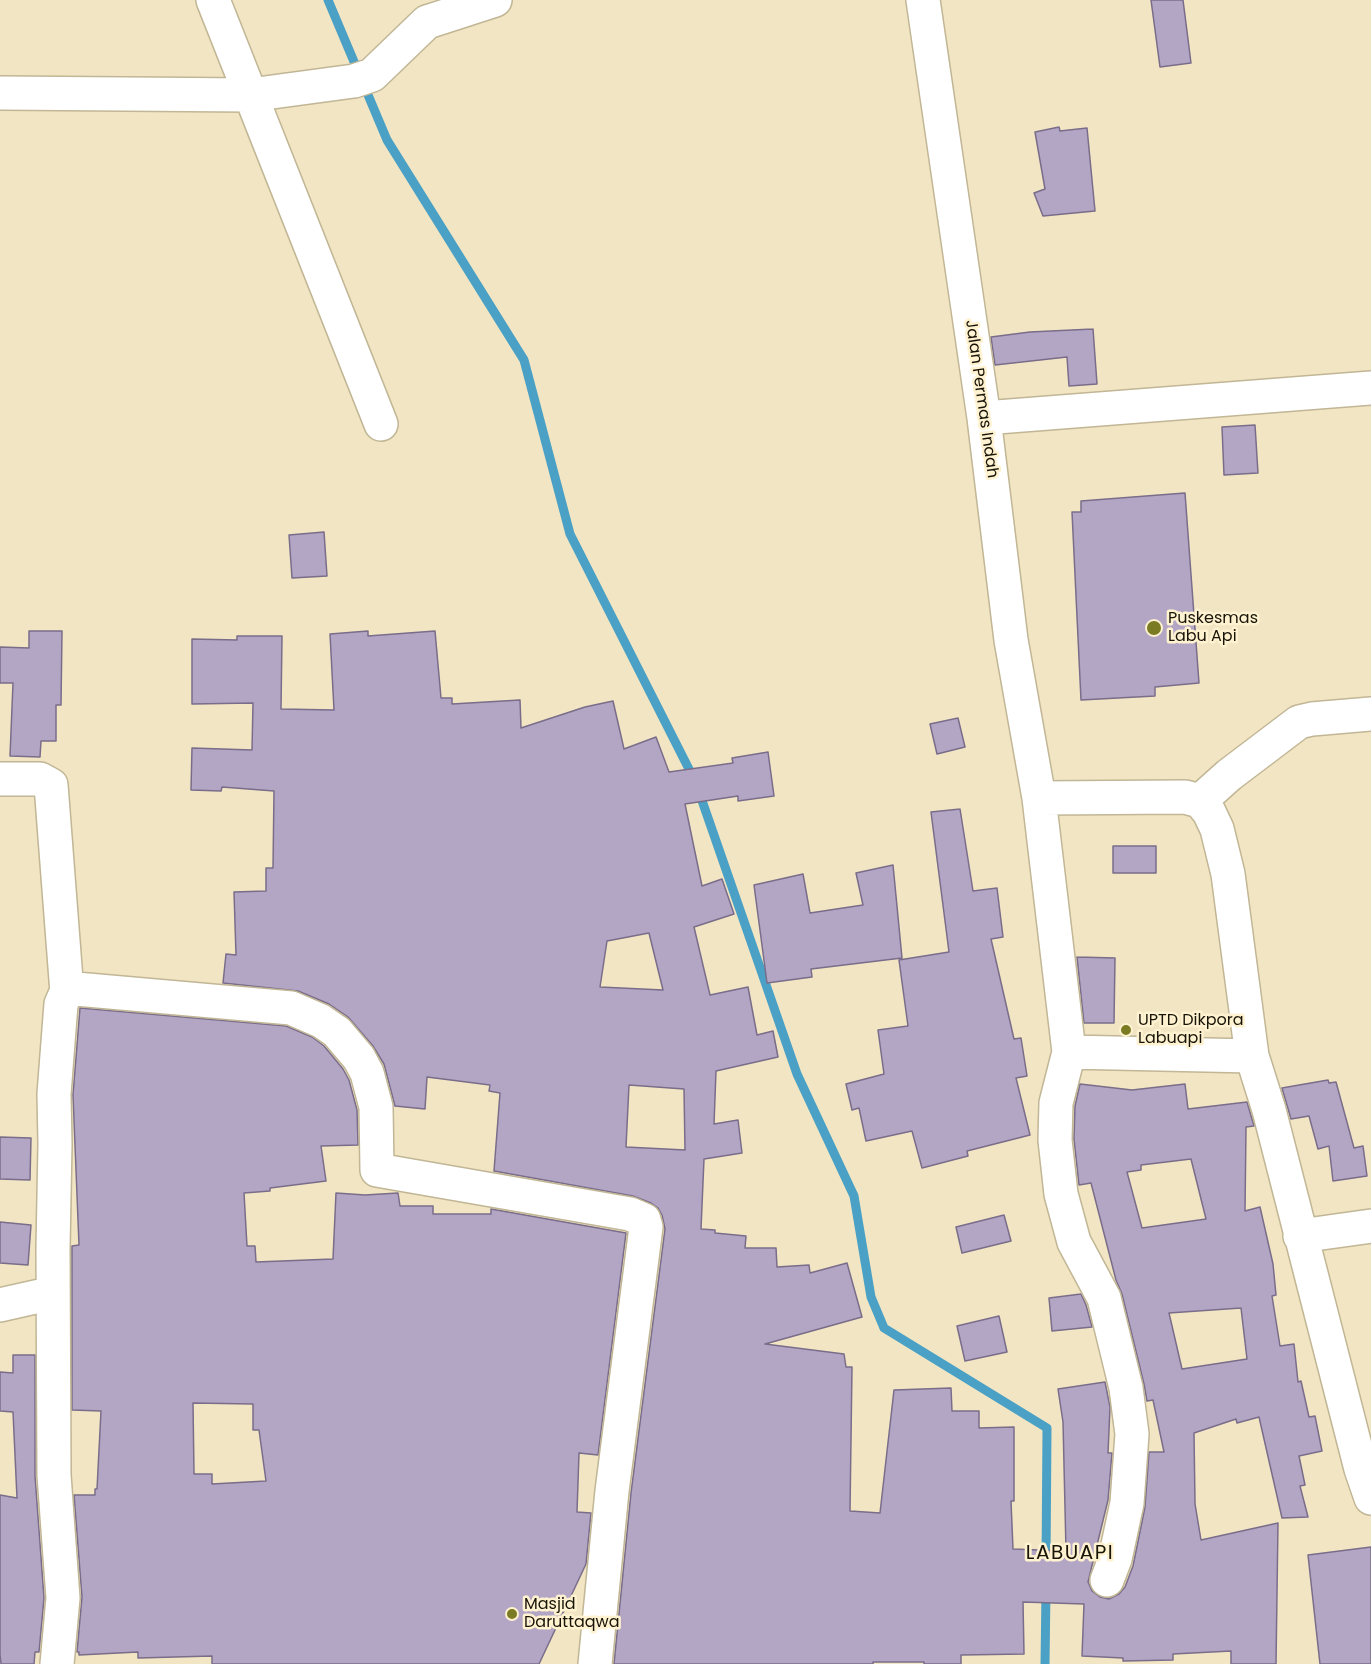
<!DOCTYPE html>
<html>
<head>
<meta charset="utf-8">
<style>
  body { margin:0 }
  canvas { display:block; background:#f1e5c3 }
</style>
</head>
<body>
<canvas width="1371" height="1664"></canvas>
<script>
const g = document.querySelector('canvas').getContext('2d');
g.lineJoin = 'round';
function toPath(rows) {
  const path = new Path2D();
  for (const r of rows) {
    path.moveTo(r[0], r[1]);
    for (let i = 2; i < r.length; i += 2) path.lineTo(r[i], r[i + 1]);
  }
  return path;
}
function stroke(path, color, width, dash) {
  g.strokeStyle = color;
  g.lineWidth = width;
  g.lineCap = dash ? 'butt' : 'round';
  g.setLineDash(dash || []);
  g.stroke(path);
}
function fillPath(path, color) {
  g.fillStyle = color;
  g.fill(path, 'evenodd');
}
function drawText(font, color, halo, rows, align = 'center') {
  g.font = font + ' Poppins,sans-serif';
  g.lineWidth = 5;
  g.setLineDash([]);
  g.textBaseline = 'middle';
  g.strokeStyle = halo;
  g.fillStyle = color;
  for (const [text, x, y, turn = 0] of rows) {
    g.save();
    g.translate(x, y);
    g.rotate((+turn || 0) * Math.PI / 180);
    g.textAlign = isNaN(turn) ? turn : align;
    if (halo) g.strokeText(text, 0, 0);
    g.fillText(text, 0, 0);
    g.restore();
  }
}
const stream = toPath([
  [328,0,387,140,524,360,570,534,694,779],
  [699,792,797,1074,854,1196,871,1297,884,1328,1047,1428,1046,1563],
  [1045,1664,1046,1591]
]);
const building = toPath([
  [1151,0,1183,0,1191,63,1160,67,1151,0],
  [1059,127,1060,131,1087,128,1095,211,1043,216,1034,193,1045,189,1035,132,1059,127],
  [1093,329,1097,384,1069,386,1067,357,995,365,991,337,1030,332,1093,329],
  [1255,425,1258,473,1224,475,1222,427,1255,425],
  [1185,493,1199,683,1155,687,1155,696,1081,700,1072,512,1081,512,1081,501,1185,493],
  [324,532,327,576,292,578,289,535,324,532],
  [29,631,62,631,61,705,56,705,56,741,41,741,40,757,10,756,13,683,0,683,0,647,29,648,29,631],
  [368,631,368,636,435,631,441,698,452,698,452,704,520,700,521,728,585,707,613,701,624,749,656,737,669,772,733,763,732,758,768,752,774,796,738,801,738,796,685,804,702,886,722,879,734,914,694,927,710,995,748,987,757,1035,773,1031,778,1057,716,1071,714,1124,738,1120,742,1153,704,1159,701,1229,715,1230,715,1233,746,1236,745,1248,776,1248,777,1267,809,1265,810,1273,847,1263,862,1317,765,1344,844,1354,846,1367,852,1367,850,1511,880,1513,894,1390,951,1388,952,1411,979,1411,979,1428,1014,1427,1014,1501,1011,1501,1013,1549,1066,1551,1063,1422,1058,1389,1105,1382,1110,1407,1108,1453,1112,1453,1108,1500,1088,1582,1092,1591,1100,1597,1109,1599,1119,1594,1125,1587,1133,1566,1145,1507,1149,1452,1164,1452,1153,1400,1147,1401,1144,1384,1122,1294,1116,1280,1091,1183,1079,1185,1074,1139,1075,1106,1080,1084,1132,1090,1185,1084,1188,1109,1247,1102,1254,1126,1246,1127,1245,1211,1260,1207,1273,1264,1276,1295,1272,1296,1280,1346,1294,1344,1298,1382,1301,1381,1309,1417,1315,1416,1322,1451,1299,1456,1305,1485,1300,1486,1308,1517,1282,1518,1259,1417,1237,1423,1236,1419,1194,1433,1195,1504,1201,1540,1278,1523,1276,1664,1231,1664,1231,1651,1173,1654,1173,1660,1123,1661,1123,1658,1082,1656,1084,1604,1023,1602,1024,1654,961,1655,961,1664,924,1664,924,1662,873,1662,873,1664,614,1664,631,1493,665,1229,662,1215,658,1208,651,1203,633,1196,494,1171,500,1093,489,1091,490,1085,427,1077,425,1109,395,1106,384,1064,373,1046,348,1017,329,1004,298,991,223,983,226,954,236,955,234,892,266,891,266,868,273,868,274,791,222,787,221,791,191,790,192,748,252,750,253,703,192,704,192,639,237,640,237,636,282,636,281,709,334,710,330,634,368,631],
  [649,933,663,990,600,987,607,941,649,933],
  [629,1085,684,1089,685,1150,626,1147,629,1085],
  [1191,1159,1206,1219,1142,1228,1127,1172,1141,1170,1141,1165,1191,1159],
  [1241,1308,1247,1359,1182,1369,1169,1313,1241,1308],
  [958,718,965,747,937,754,930,724,958,718],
  [960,809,973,891,997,888,1003,937,991,939,1014,1039,1021,1038,1027,1076,1016,1078,1030,1135,967,1151,968,1156,922,1168,912,1131,866,1141,859,1108,852,1110,846,1084,884,1074,878,1030,908,1026,899,960,949,952,931,812,960,809],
  [1113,846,1156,846,1156,873,1113,873,1113,846],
  [893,865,902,958,811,969,812,977,767,983,754,885,803,874,810,913,863,905,856,873,893,865],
  [1077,957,1115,958,1114,1023,1084,1023,1077,957],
  [80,1008,286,1026,312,1037,324,1046,343,1069,349,1080,357,1110,358,1145,321,1146,326,1181,270,1188,270,1191,244,1193,247,1246,255,1246,256,1262,333,1259,336,1193,365,1195,398,1193,400,1206,433,1206,433,1214,491,1214,491,1209,626,1233,598,1455,579,1453,577,1512,591,1513,586,1564,539,1664,212,1664,212,1656,138,1658,138,1652,79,1655,79,1652,77,1652,82,1597,74,1495,95,1495,95,1489,97,1489,101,1411,72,1410,72,1246,79,1245,73,1095,80,1008],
  [193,1403,253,1404,253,1430,259,1430,266,1481,212,1484,212,1474,194,1474,193,1403],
  [1328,1080,1329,1083,1336,1082,1354,1148,1363,1146,1367,1176,1333,1181,1329,1146,1318,1149,1309,1116,1291,1119,1282,1088,1328,1080],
  [0,1137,31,1138,30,1180,0,1179,0,1137],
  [1004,1215,1011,1241,962,1253,956,1227,1004,1215],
  [0,1222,31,1225,28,1265,0,1263,0,1222],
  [1081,1294,1086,1305,1092,1327,1052,1331,1049,1298,1081,1294],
  [999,1316,1007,1352,965,1361,957,1326,999,1316],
  [13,1355,35,1355,35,1476,44,1598,39,1652,35,1652,34,1664,1,1664,0,1654,0,1495,17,1498,13,1412,0,1411,0,1372,13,1373,13,1355],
  [1371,1547,1371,1664,1320,1664,1308,1555,1371,1547]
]);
const minor = toPath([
  [213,0,381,424],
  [923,0,984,418,1011,640,1039,798,1069,1052,1252,1056],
  [0,93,250,95,354,81,372,75,427,22,495,0],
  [984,418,1371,388],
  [0,779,40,779,51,785,67,993],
  [1039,798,1185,797,1200,801,1209,812,1217,829,1228,874,1252,1056,1269,1110,1361,1469,1371,1498],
  [1200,801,1229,775,1299,722,1312,719,1371,714],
  [1069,1052,1056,1103,1055,1140,1061,1194,1074,1242,1104,1298,1126,1388,1132,1434,1127,1503,1115,1559,1107,1580],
  [1300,1236,1371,1226],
  [0,1305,53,1293],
  [57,1664,63,1598,54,1475,53,1248,55,1144,54,1094,61,1004,65,995,71,990,76,989,291,1008,321,1021,337,1032,359,1058,367,1073,376,1107,377,1170,630,1214,644,1220,646,1227,612,1491,595,1664]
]);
const markers = [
  [1154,628,8,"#7a7b23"],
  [1126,1030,6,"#7a7b23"],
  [512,1614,6,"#7a7b23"]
];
const streetNames = [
  ["Jalan Permas Indah",981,399,82]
];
const poiNames = [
  ["Puskesmas",1168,619],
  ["Labu Api",1168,637],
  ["UPTD Dikpora",1138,1021],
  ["Labuapi",1138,1039],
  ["Masjid",524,1605],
  ["Daruttaqwa",524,1623]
];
const quarterNames = [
  ["LABUAPI",1070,1554]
];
stroke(stream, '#4aa1c5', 9);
fillPath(building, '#b3a6c5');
stroke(building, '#7a6d8a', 1.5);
stroke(minor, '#c1b695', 36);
stroke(minor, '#fff', 33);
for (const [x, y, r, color] of markers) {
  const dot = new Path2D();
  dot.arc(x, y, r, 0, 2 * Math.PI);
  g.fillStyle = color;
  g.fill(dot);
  stroke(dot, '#fef2d0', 2);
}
drawText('16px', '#181408', '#fef2d0', streetNames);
drawText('16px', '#181408', '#fef2d0', poiNames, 'left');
g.letterSpacing = '1.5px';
drawText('20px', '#181408', '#fef2d0', quarterNames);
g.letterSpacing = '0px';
</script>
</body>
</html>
